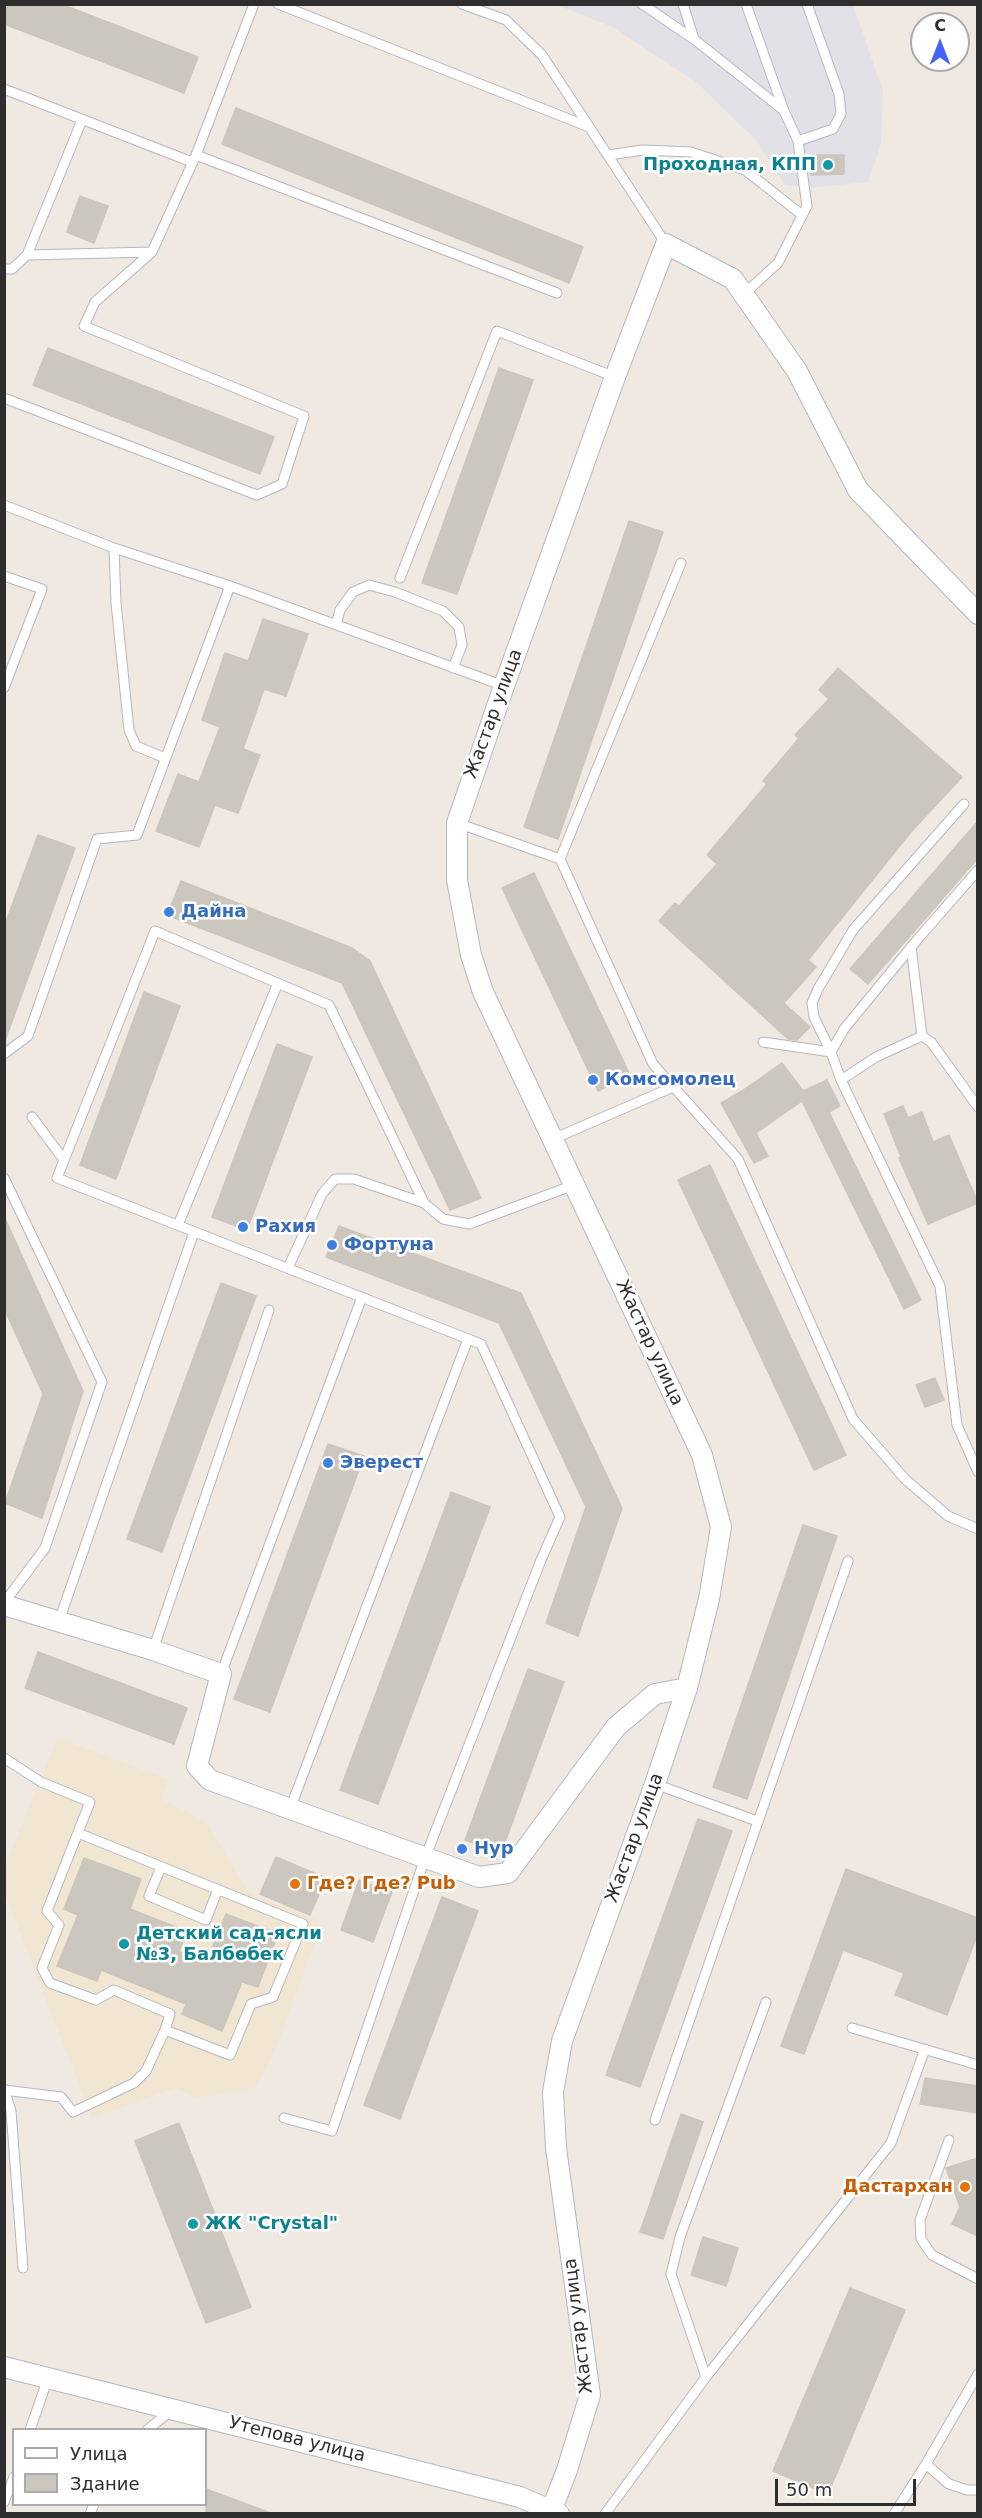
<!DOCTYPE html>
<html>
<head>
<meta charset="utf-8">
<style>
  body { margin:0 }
  #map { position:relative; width:982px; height:2518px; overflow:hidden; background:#efe9e1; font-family:"DejaVu Sans",sans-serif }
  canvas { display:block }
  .frame { position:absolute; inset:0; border:6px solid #2e2e2e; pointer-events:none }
  .legend { position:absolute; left:12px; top:2428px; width:195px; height:78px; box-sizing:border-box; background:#fff; border:2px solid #ababab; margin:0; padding:8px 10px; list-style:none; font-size:18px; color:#2e2e2e }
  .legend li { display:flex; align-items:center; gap:12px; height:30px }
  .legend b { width:30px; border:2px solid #ababab }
  .north { position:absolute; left:910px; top:12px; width:60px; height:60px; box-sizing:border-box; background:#fff; border:2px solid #ababab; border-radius:50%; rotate:0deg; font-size:16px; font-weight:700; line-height:24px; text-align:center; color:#2e2e2e }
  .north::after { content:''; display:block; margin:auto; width:21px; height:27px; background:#4264fb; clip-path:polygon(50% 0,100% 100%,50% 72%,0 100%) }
  .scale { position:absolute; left:775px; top:2479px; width:141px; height:27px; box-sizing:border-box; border:3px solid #2e2e2e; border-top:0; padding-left:8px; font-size:18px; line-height:21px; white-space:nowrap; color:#2e2e2e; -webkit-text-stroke:4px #fff; paint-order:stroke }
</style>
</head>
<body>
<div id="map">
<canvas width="982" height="2518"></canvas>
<div class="frame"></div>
<ul class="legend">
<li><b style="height:8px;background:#fff"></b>Улица</li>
<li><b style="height:16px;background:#cbc7bf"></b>Здание</li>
</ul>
<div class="north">С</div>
<div class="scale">50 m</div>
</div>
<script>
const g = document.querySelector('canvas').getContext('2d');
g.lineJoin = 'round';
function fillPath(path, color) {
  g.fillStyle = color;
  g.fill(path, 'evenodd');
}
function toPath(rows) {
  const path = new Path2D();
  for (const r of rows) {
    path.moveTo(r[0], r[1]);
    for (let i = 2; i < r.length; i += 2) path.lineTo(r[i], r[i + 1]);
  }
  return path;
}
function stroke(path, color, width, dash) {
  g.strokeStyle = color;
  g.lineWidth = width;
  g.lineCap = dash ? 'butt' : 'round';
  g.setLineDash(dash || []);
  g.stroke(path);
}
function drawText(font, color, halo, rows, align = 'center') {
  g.font = font + ' "DejaVu Sans",sans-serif';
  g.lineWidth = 5;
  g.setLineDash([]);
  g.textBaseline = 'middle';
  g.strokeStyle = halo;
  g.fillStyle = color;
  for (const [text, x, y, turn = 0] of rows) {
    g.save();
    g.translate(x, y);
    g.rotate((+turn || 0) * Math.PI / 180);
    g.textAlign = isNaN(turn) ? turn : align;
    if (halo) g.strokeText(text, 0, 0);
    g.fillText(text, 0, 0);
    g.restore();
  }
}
const industrial = toPath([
  [557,5,853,5,883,91,881,144,868,182,809,188,785,185,756,140,695,81,612,27]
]);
const education = toPath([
  [57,1738,168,1779,161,1799,206,1822,249,1893,322,1922,275,2051,255,2088,196,2098,175,2088,92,2118,5,1894,5,1867]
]);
const building = toPath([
  [4,4,61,4,198,57,184,93,4,24,4,4],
  [236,108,583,247,569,283,222,144,236,108],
  [811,155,844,155,844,174,811,175,811,155],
  [80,196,108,206,94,243,67,232,80,196],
  [48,348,274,437,260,474,33,385,48,348],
  [499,368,533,380,457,594,422,583,499,368],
  [629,521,663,532,558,839,524,827,629,521],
  [263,619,308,634,286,696,264,689,243,749,260,755,238,813,215,805,199,847,156,831,178,774,199,782,220,727,202,720,225,653,248,661,263,619],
  [838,668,962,777,911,832,808,960,816,967,784,1003,810,1027,797,1040,788,1039,659,921,675,903,679,906,717,864,707,855,767,784,763,781,799,738,795,735,829,699,819,690,838,668],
  [978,821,978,858,868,984,850,969,978,821],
  [38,835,75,848,6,1038,4,1038,4,927,38,835],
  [534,873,630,1075,598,1091,502,888,534,873],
  [181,881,352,948,370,961,481,1198,450,1210,342,983,167,915,181,881],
  [144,992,180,1006,116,1179,80,1165,144,992],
  [277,1044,312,1057,247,1230,212,1217,277,1044],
  [782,1063,803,1091,827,1080,840,1106,829,1112,921,1300,904,1309,802,1101,756,1133,768,1156,754,1163,721,1103,742,1091,782,1063],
  [903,1106,908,1118,922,1112,933,1142,949,1135,978,1203,928,1224,899,1158,901,1157,884,1114,903,1106],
  [710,1165,846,1455,814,1470,678,1180,710,1165],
  [4,1216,83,1391,42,1518,5,1503,43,1394,4,1308,4,1216],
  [339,1226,521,1293,622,1508,578,1636,546,1623,586,1507,499,1323,326,1257,339,1226],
  [221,1283,256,1296,162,1552,127,1539,221,1283],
  [935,1378,944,1400,925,1407,916,1385,935,1378],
  [328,1444,364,1456,270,1712,234,1699,328,1444],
  [451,1492,490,1507,378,1804,340,1790,451,1492],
  [803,1525,837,1536,747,1799,713,1787,803,1525],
  [38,1652,187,1708,174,1744,25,1688,38,1652],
  [528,1669,564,1682,501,1853,465,1840,528,1669],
  [698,1819,732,1831,640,2087,606,2075,698,1819],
  [276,1857,326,1878,310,1915,260,1894,276,1857],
  [84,1858,141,1879,130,1909,186,1931,179,1952,206,1962,226,1914,278,1934,258,1987,242,1982,222,2031,182,2014,186,2004,101,1970,97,1981,57,1966,78,1915,64,1909,84,1858],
  [846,1869,978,1918,978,1933,947,2015,895,1995,904,1973,843,1950,804,2054,781,2046,846,1869],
  [359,1880,392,1892,373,1942,341,1930,359,1880],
  [442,1897,478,1911,400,2119,364,2105,442,1897],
  [925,2078,978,2086,978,2113,920,2104,925,2078],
  [681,2114,703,2122,663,2239,640,2232,681,2114],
  [179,2123,251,2307,206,2323,135,2141,179,2123],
  [978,2158,978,2236,952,2224,960,2207,946,2168,978,2158],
  [703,2237,738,2248,726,2286,691,2275,703,2237],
  [850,2288,905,2310,828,2494,773,2471,850,2288],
  [206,2489,268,2512,268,2514,206,2514,206,2489]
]);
const lane = toPath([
  [278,4,589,127],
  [462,4,506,20,542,55,666,244],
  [642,4,695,40,782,109],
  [683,4,694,39],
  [4,89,192,162],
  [798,141,833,129,841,114,839,94,807,4],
  [196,155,557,293],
  [608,155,643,150,691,152,745,170,802,215],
  [27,255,152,252,196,155,254,4],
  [4,269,12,269,27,255,82,120],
  [744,294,778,263,807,206,798,141,784,111,746,4],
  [4,398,257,495,282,484,304,416,84,326,95,302,152,252],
  [4,505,114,548,230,586,504,686],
  [114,548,116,603,129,730,136,746,165,758],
  [681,563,560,859,653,1064,738,1159,853,1419,905,1479,948,1516,978,1529],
  [4,576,42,589,4,688],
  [400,578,497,331,615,377],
  [336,625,340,610,353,592,369,585,395,592,443,611,459,627,462,645,453,668],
  [457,823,560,859],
  [978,870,917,940,844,1029,831,1052,841,1080,940,1286,957,1425,978,1472],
  [911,947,922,1036],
  [763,1042,831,1052,814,1017,812,1003,818,989,853,930,964,804],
  [4,1054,28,1036,97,839,137,835,230,586],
  [841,1080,876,1057,922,1036,931,1042,978,1107],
  [32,1117,64,1160],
  [553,1139,673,1087],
  [4,1178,102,1382,45,1548,4,1603],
  [178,1225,278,983],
  [288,1268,322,1194,335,1179,354,1179,424,1203,443,1219,469,1224,574,1185],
  [59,1621,194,1232],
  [153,1650,269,1310],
  [221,1674,362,1297],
  [4,1758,41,1782,90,1802,47,1911,59,1925,42,1968,50,1983,96,2000,114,1990,170,2014,165,2030,230,2055,251,2004,273,1997,303,1924,78,1833],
  [655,1784,757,1821],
  [290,1809,468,1339],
  [161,1867,149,1896,206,1920,218,1889],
  [852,2028,978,2065],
  [4,2089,11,2111,23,2268],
  [4,2090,61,2097,73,2112,134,2083,146,2071,165,2030],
  [284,2118,332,2131,425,1858,541,1560,560,1517,481,1344,57,1178,155,931,329,1005,424,1203],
  [655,2120,848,1561],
  [949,2140,920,2220,921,2239,932,2255,978,2279],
  [706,2377,671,2274,680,2237,766,2002],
  [30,2430,48,2378],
  [147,2430,172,2410],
  [926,2464,949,2484,967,2490,978,2490],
  [4,2502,14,2477],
  [90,2514,94,2504],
  [605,2514,706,2377,891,2143,925,2049],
  [894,2514,926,2464,978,2374]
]);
const street = toPath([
  [4,1605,153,1650,221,1674,197,1766,210,1780,479,1877,508,1873,616,1727,655,1694,687,1688],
  [4,2367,520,2497,559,2514],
  [550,2514,567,2470,590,2395,556,2148,553,2092,562,2041,655,1784,687,1688,709,1599,721,1527,702,1455,483,992,471,955,457,880,457,823,504,686,615,377,666,244,733,279,797,371,858,490,978,614]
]);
const markers = [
  [828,165,6,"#0f9aa8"],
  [169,912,6,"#3f7fe0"],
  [593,1080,6,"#3f7fe0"],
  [243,1227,6,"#3f7fe0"],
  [332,1245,6,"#3f7fe0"],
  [328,1463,6,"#3f7fe0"],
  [462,1849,6,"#3f7fe0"],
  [295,1884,6,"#e8710a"],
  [124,1944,6,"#0f9aa8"],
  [965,2187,6,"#e8710a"],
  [193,2224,6,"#0f9aa8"]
];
const cultureNames = [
  ["Проходная, КПП",816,165,"right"],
  ["Детский сад-ясли",136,1934],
  ["№3, Балбөбек",136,1955],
  ["ЖК \"Crystal\"",205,2224]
];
const streetNames = [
  ["Жастар улица",494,714,-70],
  ["Жастар улица",649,1343,65],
  ["Жастар улица",635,1838,-70],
  ["Жастар улица",579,2326,-97],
  ["Утепова улица",297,2440,14]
];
const shopNames = [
  ["Дайна",181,912],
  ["Комсомолец",605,1080],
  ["Рахия",255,1227],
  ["Фортуна",344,1245],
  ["Эверест",340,1463],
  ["Нур",474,1849]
];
const foodNames = [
  ["Где? Где? Pub",307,1884],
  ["Дастархан",953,2187,"right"]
];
fillPath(industrial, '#e3e1e8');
fillPath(education, '#f0e6d1');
fillPath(building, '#cbc7bf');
stroke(building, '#cbc5ba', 1.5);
stroke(lane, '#b4b7c1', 11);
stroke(street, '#b4b7c1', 22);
stroke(lane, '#fff', 9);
stroke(street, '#fff', 20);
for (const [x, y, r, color] of markers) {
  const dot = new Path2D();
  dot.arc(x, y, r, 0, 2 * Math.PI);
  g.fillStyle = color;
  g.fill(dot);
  stroke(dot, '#fff', 2);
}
drawText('bold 18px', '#0d838f', '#fff', cultureNames, 'left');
drawText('18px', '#2e2e2e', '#fff', streetNames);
drawText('bold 18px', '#366cbe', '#fff', shopNames, 'left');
drawText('bold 18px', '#c56008', '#fff', foodNames, 'left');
</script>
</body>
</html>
